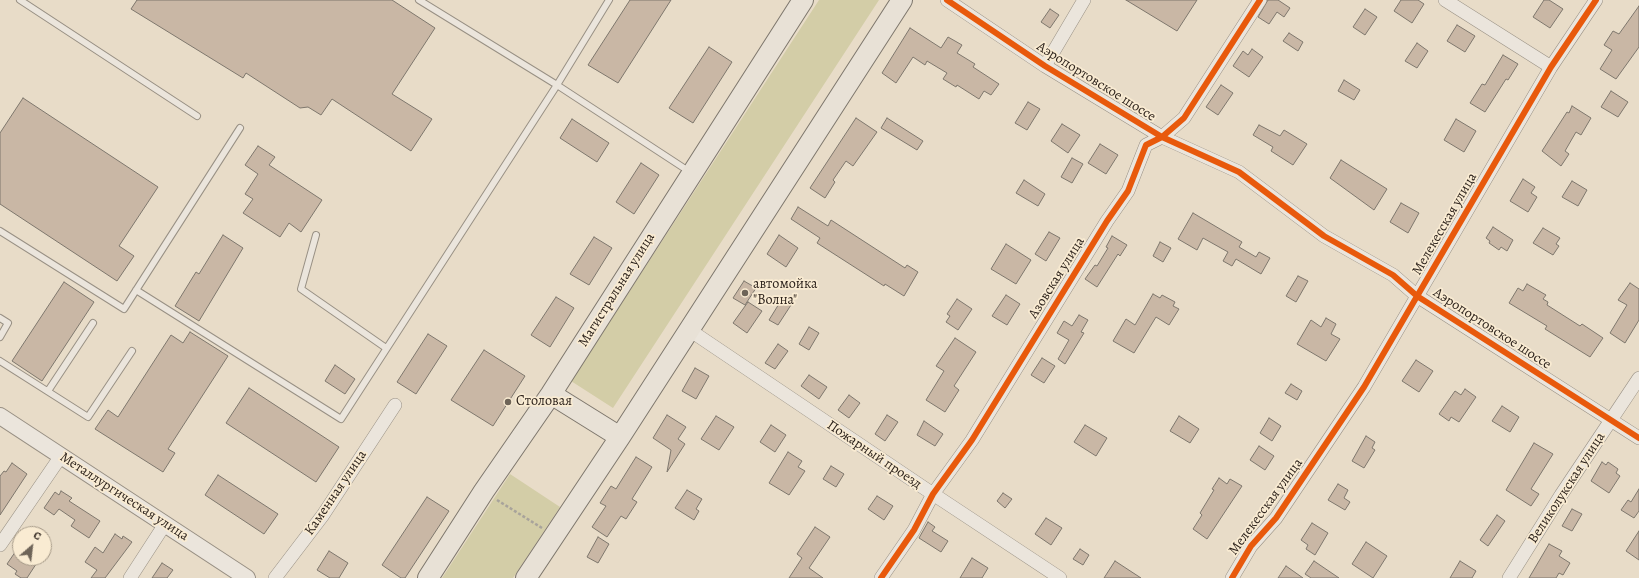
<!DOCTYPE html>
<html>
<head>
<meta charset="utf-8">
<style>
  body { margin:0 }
  #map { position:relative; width:1639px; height:578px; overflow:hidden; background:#e8dcc8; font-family:Alegreya,serif }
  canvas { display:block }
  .north { position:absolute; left:12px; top:526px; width:40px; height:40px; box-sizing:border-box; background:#f9ebd2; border:1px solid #a79b89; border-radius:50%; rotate:28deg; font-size:11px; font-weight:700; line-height:16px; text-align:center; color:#2d231c }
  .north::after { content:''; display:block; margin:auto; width:14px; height:18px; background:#6e6458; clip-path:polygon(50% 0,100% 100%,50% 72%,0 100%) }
</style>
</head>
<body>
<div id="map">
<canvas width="1639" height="578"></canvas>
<div class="north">С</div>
</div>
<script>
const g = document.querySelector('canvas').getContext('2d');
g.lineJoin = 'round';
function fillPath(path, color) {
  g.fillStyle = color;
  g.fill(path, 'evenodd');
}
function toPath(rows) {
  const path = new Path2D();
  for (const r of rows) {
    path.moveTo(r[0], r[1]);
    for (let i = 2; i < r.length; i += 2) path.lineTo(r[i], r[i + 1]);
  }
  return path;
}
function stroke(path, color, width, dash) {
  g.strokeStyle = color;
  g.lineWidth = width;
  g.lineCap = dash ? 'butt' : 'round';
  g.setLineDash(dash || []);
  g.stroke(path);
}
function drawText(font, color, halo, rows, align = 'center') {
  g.font = font + ' Alegreya,serif';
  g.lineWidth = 3.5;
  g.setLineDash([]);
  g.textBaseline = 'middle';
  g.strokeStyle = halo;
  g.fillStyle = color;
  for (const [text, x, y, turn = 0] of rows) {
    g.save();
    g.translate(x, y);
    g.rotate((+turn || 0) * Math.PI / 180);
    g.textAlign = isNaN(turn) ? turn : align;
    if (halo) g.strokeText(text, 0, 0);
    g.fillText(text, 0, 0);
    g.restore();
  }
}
const green = toPath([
  [819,0,879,0,613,408,571,381],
  [510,474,560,507,513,578,442,578]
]);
const building = toPath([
  [137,0,392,0,435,28,392,94,432,119,411,151,332,99,321,115,308,107,300,108,246,73,243,78,131,9,137,0],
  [630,0,671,0,618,83,588,65,630,0],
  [1126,0,1197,0,1177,31,1126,0],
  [1268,0,1278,0,1290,8,1284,17,1277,12,1269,24,1258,17,1268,0],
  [1401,0,1418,0,1424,4,1412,23,1394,11,1401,0],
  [1544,0,1549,0,1563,9,1550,28,1533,17,1544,0],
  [1639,6,1639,47,1616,79,1600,69,1612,50,1604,45,1613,31,1619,34,1639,6],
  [1050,9,1059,15,1050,28,1041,22,1050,9],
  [1365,9,1377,17,1365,35,1353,27,1365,9],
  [1457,25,1475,36,1465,52,1447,41,1457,25],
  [910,28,941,48,948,37,962,45,957,53,975,64,973,67,999,84,991,95,984,91,979,99,957,85,956,87,943,79,947,73,927,61,925,65,913,57,896,83,882,73,910,28],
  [1289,33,1303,42,1298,51,1283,41,1289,33],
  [1417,43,1428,51,1417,68,1405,61,1417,43],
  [709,47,732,62,693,123,669,108,709,47],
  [1252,49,1263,57,1249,77,1233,66,1243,51,1248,55,1252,49],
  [1503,55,1518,64,1508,80,1506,79,1485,112,1470,103,1482,84,1485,85,1503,55],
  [1344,80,1360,90,1354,100,1338,91,1344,80],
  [1221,85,1233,93,1218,115,1206,107,1221,85],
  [1611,91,1628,102,1618,117,1601,107,1611,91],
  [23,98,158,187,119,246,134,256,117,281,0,204,0,133,23,98],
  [1028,102,1040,109,1027,130,1015,123,1028,102],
  [1572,106,1591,118,1581,135,1576,132,1565,151,1569,154,1561,166,1542,151,1567,112,1569,113,1572,106],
  [856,118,877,132,853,166,846,161,833,180,835,182,825,198,810,188,856,118],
  [887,118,923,141,917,150,881,128,887,118],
  [572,119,609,143,597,162,560,138,572,119],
  [1456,119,1476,131,1464,152,1444,140,1456,119],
  [1062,124,1080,135,1068,153,1051,141,1062,124],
  [1259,125,1280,136,1284,130,1307,144,1293,165,1271,151,1273,147,1253,135,1259,125],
  [1100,144,1118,155,1106,174,1088,163,1100,144],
  [258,146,275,157,269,165,322,200,301,232,289,223,280,237,243,213,253,199,245,194,258,174,245,165,258,146],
  [1072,158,1083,164,1072,183,1061,177,1072,158],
  [1341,160,1387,189,1374,210,1330,178,1341,160],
  [641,163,659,175,634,214,616,202,641,163],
  [1523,179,1535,187,1531,193,1537,197,1528,212,1510,201,1523,179],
  [1024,180,1045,194,1038,206,1016,193,1024,180],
  [1572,181,1587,190,1578,206,1562,197,1572,181],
  [1401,203,1419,213,1408,233,1390,222,1401,203],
  [798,207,828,226,831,220,905,268,907,265,918,272,904,296,885,284,884,286,817,243,820,238,791,219,798,207],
  [1193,213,1242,242,1239,247,1256,257,1259,252,1270,258,1261,274,1236,259,1232,266,1223,261,1228,252,1203,238,1197,250,1178,239,1193,213],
  [1493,227,1513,240,1507,251,1501,247,1499,250,1489,243,1490,241,1486,238,1493,227],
  [1543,228,1560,238,1556,244,1559,246,1553,255,1533,243,1543,228],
  [1049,232,1060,238,1046,261,1035,254,1049,232],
  [223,235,243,248,199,321,175,306,196,272,199,274,223,235],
  [779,235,798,248,786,267,767,254,779,235],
  [1112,236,1127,245,1120,256,1118,254,1097,287,1085,279,1095,265,1097,266,1108,248,1106,247,1112,236],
  [594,237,612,248,589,285,570,274,594,237],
  [1160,242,1171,248,1163,262,1153,256,1160,242],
  [1006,244,1031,260,1016,284,991,269,1006,244],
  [1298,276,1308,281,1296,302,1286,296,1298,276],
  [744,281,756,288,745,305,733,298,744,281],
  [64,282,94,302,42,381,12,361,64,282],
  [1630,283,1639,289,1639,320,1625,343,1610,333,1627,305,1618,300,1630,283],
  [1527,284,1546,295,1543,299,1548,302,1547,305,1580,326,1582,324,1603,338,1590,357,1545,329,1547,326,1509,303,1518,288,1523,291,1527,284],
  [1153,294,1160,298,1162,295,1175,302,1173,306,1179,309,1169,325,1156,317,1134,353,1113,341,1126,319,1135,325,1153,294],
  [1006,295,1020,304,1007,325,992,316,1006,295],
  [556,297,574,308,550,347,531,335,556,297],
  [782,299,791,305,778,325,769,320,782,299],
  [957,299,972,309,958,330,946,322,950,316,947,314,957,299],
  [748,302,762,311,747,333,733,323,748,302],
  [1079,315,1088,320,1081,332,1084,333,1065,364,1058,359,1069,340,1057,333,1064,321,1072,326,1079,315],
  [1326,318,1336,324,1331,334,1340,339,1326,361,1297,344,1311,320,1321,327,1326,318],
  [809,327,819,333,809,350,799,344,809,327],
  [190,332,228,356,168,449,175,453,163,472,95,429,108,410,118,417,171,335,183,343,190,332],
  [428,334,447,346,416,394,397,382,428,334],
  [955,338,976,352,954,386,959,390,945,412,926,400,944,371,936,366,955,338],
  [778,344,788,351,775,369,765,363,778,344],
  [484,350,525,376,493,426,451,400,484,350],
  [1042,358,1055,366,1044,383,1031,375,1042,358],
  [1416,360,1433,371,1419,392,1402,381,1416,360],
  [335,365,355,379,345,394,325,381,335,365],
  [695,368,709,376,696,399,682,391,695,368],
  [809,375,827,387,819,399,801,386,809,375],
  [1291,384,1302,391,1297,400,1285,393,1291,384],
  [249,388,339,447,316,482,226,423,249,388],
  [1465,389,1476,397,1459,422,1451,417,1449,421,1439,414,1455,391,1461,395,1465,389],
  [849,395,860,403,849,418,838,410,849,395],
  [1502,406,1519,417,1510,432,1492,421,1502,406],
  [667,415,686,427,678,439,685,444,667,472,671,450,653,438,667,415],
  [887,415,898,422,885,441,875,434,887,415],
  [716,416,734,427,719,450,701,439,716,416],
  [1179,416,1199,429,1190,443,1170,431,1179,416],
  [1269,418,1281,426,1272,441,1260,433,1269,418],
  [924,421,943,434,935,446,917,435,924,421],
  [771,425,786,435,775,452,760,442,771,425],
  [1085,425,1107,438,1096,456,1074,442,1085,425],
  [1366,436,1375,442,1372,448,1375,450,1364,468,1352,461,1366,436],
  [1534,443,1553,454,1531,489,1539,494,1531,506,1506,490,1534,443],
  [1259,446,1274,456,1265,470,1250,460,1259,446],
  [788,452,802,461,798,467,805,471,789,495,769,483,788,452],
  [636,457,652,467,632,499,637,502,626,519,621,516,607,537,592,527,606,506,600,503,611,486,616,489,636,457],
  [1602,462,1606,465,1608,462,1618,469,1616,473,1620,476,1609,493,1591,481,1602,462],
  [12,463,27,474,0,515,0,476,4,471,6,472,12,463],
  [831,466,844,474,836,487,823,479,831,466],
  [218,475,278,514,264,534,205,495,218,475],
  [1219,478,1227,484,1230,479,1242,486,1207,539,1193,529,1202,515,1200,513,1214,490,1212,489,1219,478],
  [1338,484,1348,490,1344,498,1350,502,1345,510,1328,500,1338,484],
  [1639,489,1639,511,1634,518,1621,510,1628,500,1631,502,1639,489],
  [687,490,702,499,696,509,699,511,694,520,675,508,687,490],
  [61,491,72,498,69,501,100,521,89,538,71,526,75,520,59,509,54,515,44,508,55,492,59,495,61,491],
  [1003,493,1012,499,1005,508,997,501,1003,493],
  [877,496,893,506,884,520,868,509,877,496],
  [427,497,449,511,405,578,401,578,382,565,427,497],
  [1572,509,1582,514,1572,531,1562,526,1572,509],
  [1497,515,1505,521,1488,546,1480,540,1497,515],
  [1046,518,1062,528,1051,545,1035,534,1046,518],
  [928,522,935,527,932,531,948,541,941,552,919,538,928,522],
  [1312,523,1328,533,1315,555,1306,549,1308,545,1301,540,1312,523],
  [815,527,830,537,809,568,823,578,789,578,802,558,797,554,815,527],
  [1639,531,1639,560,1626,551,1639,531],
  [115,534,122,539,123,536,132,542,105,578,91,578,97,570,85,562,95,547,103,553,115,534],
  [598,537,609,544,598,563,587,557,598,537],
  [1366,542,1387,556,1373,578,1352,564,1366,542],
  [1549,544,1562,551,1559,556,1570,563,1563,575,1559,573,1556,578,1529,578,1549,544],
  [20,545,20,558,40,558,27,578,21,578,15,574,17,571,7,564,20,545],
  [1080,549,1089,555,1083,565,1073,559,1080,549],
  [329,551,348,563,339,578,330,578,317,570,329,551],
  [972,558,988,568,982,578,960,578,972,558],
  [1115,561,1141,578,1104,578,1115,561],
  [1314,561,1339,578,1311,578,1305,574,1314,561],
  [1460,561,1476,571,1472,578,1450,578,1460,561],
  [162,563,173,570,167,578,152,578,162,563],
  [1286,566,1303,578,1278,578,1286,566]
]);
const path = toPath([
  [497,500,542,528]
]);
const service = toPath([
  [20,0,197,116],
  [419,0,557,85,609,0],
  [0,231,124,309,240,128],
  [316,235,301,289,386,348],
  [136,290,341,419,557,85,690,172],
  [0,318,8,323,0,337],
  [0,361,88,417,132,351],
  [48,391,93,323]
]);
const minor = toPath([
  [947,0,1045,66,1162,137,1239,172,1324,236,1393,275,1417,296,1639,438],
  [1445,0,1551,67],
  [1045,66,1084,0],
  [688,329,933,494,1060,578],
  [0,545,61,456],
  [130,578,165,524],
  [275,578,323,515,395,405],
  [881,578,914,530,933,494,972,440,1107,221,1128,191,1146,145,1162,137,1184,118,1260,0],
  [1232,578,1251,546,1276,518,1364,387,1551,67,1596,0],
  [1509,578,1561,495,1639,378]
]);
const tertiary = toPath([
  [0,416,247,578]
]);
const primary = toPath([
  [551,394,620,437],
  [428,578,484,491,551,394,803,0],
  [526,578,620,437,902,0]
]);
const cycleway = toPath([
  [947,0,1045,66,1162,137,1239,172,1324,236,1393,275,1417,296,1639,438],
  [881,578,914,530,933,494,972,440,1107,221,1128,191,1146,145,1162,137,1184,118,1260,0],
  [1232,578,1251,546,1276,518,1364,387,1551,67,1596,0]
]);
const markers = [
  [745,293,4,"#6e6458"],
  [508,402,4,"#6e6458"]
];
const streetNames = [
  ["Аэропортовское шоссе",1096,82,32],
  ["Мелекесская улица",1445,224,-60],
  ["Азовская улица",1057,278,-58],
  ["Магистральная улица",617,290,-58],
  ["Аэропортовское шоссе",1492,329,33],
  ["Пожарный проезд",874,455,34],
  ["Великолукская улица",1567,488,-57],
  ["Каменная улица",336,493,-56],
  ["Металлургическая улица",124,497,33],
  ["Мелекесская улица",1266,507,-54]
];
const poiNames = [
  ["автомойка",753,285],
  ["\"Волна\"",753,301],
  ["Столовая",516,402]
];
fillPath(green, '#d3cda7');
fillPath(building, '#c9b7a5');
stroke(building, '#7e776d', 1);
stroke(service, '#989084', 8);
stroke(minor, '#989084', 14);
stroke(tertiary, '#989084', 18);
stroke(primary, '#7e776d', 22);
stroke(path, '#a8a39b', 2.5, [3, 2]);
stroke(service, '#ebe5dc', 6);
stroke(minor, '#ebe5dc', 13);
stroke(tertiary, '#ebe5dc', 16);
stroke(primary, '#e8e1d6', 20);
stroke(cycleway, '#e8590c', 6);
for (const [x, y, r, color] of markers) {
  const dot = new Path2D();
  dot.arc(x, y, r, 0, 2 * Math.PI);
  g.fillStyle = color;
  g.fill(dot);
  stroke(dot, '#f9ebd2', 1.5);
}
drawText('14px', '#2d231c', '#f9ebd2', streetNames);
drawText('14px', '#2d231c', '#f9ebd2', poiNames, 'left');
</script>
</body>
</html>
